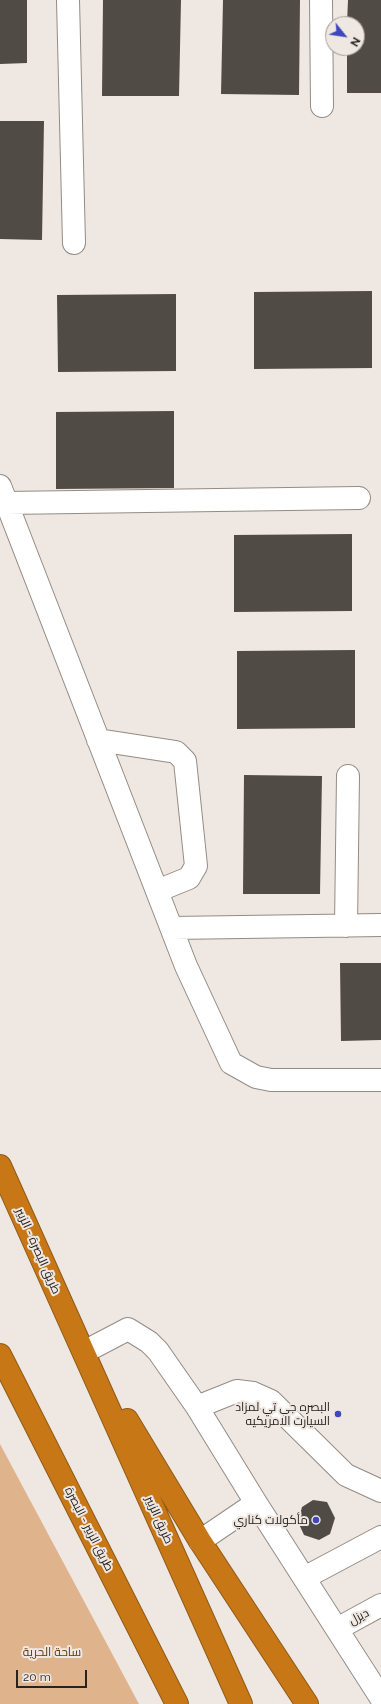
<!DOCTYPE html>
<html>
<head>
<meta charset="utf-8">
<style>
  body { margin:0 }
  #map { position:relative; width:381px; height:1704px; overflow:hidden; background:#efe7e1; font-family:Raleway,sans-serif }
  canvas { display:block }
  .north { position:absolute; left:325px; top:16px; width:40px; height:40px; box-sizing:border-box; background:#efe7e1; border:1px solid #9f9994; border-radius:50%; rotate:120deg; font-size:11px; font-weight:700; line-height:16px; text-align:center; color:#262321 }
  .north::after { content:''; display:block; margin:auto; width:14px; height:18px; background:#3e47bb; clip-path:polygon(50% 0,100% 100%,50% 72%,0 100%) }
  .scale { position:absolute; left:16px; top:1670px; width:71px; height:18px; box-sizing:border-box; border:2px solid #262321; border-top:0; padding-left:5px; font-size:12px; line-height:14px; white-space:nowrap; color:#262321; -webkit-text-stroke:3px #efe7e1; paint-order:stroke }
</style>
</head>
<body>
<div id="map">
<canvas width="381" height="1704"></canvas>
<div class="north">N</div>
<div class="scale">20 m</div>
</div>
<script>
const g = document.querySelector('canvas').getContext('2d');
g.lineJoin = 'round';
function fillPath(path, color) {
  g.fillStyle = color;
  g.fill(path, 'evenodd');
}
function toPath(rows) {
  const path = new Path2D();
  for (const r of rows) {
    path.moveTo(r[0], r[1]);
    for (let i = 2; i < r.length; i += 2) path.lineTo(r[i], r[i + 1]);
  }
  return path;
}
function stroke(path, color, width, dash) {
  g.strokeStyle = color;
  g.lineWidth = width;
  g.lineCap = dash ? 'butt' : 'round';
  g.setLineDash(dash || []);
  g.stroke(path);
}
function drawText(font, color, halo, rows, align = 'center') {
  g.font = font + ' Raleway,Cairo,sans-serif';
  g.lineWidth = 4;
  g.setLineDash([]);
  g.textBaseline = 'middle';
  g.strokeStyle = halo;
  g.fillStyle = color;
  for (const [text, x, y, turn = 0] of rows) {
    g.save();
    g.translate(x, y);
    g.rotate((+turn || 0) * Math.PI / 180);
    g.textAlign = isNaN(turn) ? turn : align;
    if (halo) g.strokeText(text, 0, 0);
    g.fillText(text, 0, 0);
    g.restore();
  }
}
const green = toPath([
  [0,1444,139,1704,0,1704]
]);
const building = toPath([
  [0,0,27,0,27,63,0,64],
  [103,0,181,0,179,96,102,96],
  [223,0,300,0,299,95,221,94],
  [348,0,381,0,381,93,347,93,347,48,357,48,357,24,347,24],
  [0,121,44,121,42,240,0,239],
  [372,291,372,368,254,369,254,292],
  [176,294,176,371,58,372,57,295],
  [174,411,174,488,56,489,56,412],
  [352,534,352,611,234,612,234,535],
  [355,650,355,728,237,729,237,651],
  [244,775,322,776,320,894,243,894],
  [340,963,381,963,381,1040,341,1041],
  [313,1500,327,1502,335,1518,330,1534,319,1540,304,1535,298,1522,302,1507]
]);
const minor = toPath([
  [68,0,74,243],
  [321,0,322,106],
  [0,486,186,966,231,1063,256,1077,271,1080,381,1080],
  [6,503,359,498],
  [98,740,176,752,185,761,196,866,189,878,157,891],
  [346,926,348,776],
  [172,928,381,925],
  [86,1351,128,1329,149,1342,158,1351,197,1407,256,1503,381,1698],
  [197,1407,237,1391,253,1393,271,1401,346,1475,381,1491],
  [200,1541,256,1503],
  [304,1578,381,1537],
  [337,1629,381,1605]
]);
const highway = toPath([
  [0,1166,241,1704],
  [0,1355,177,1704],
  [127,1420,200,1541,307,1704]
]);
const markers = [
  [338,1414,4,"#3e47bb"],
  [316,1520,4,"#3e47bb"]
];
const streetNames = [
  ["طريق البصرة - الزبير",38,1251,66],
  ["طريق الزبير",159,1520,66],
  ["طريق الزبير - البصرة",89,1529,63],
  ["ديزل",359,1617,-28]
];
const poiNames = [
  ["البصره جي تي لمزاد",330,1407],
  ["السيارت الامريكيه",330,1421],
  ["مأكولات كناري",308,1520]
];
const parkNames = [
  ["ساحة الحرية",52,1652]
];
fillPath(green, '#dfb48d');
fillPath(building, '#514b46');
stroke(minor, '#938c86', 24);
stroke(highway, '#8f5a19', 24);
stroke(minor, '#fff', 22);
stroke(highway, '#c77715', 22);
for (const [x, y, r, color] of markers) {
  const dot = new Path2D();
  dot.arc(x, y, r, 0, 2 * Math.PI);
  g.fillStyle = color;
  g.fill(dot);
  stroke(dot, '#efe7e1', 1.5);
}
drawText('12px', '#262321', '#efe7e1', streetNames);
drawText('12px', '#262321', '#efe7e1', poiNames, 'right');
drawText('12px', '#5f380d', '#efe7e1', parkNames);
</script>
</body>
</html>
